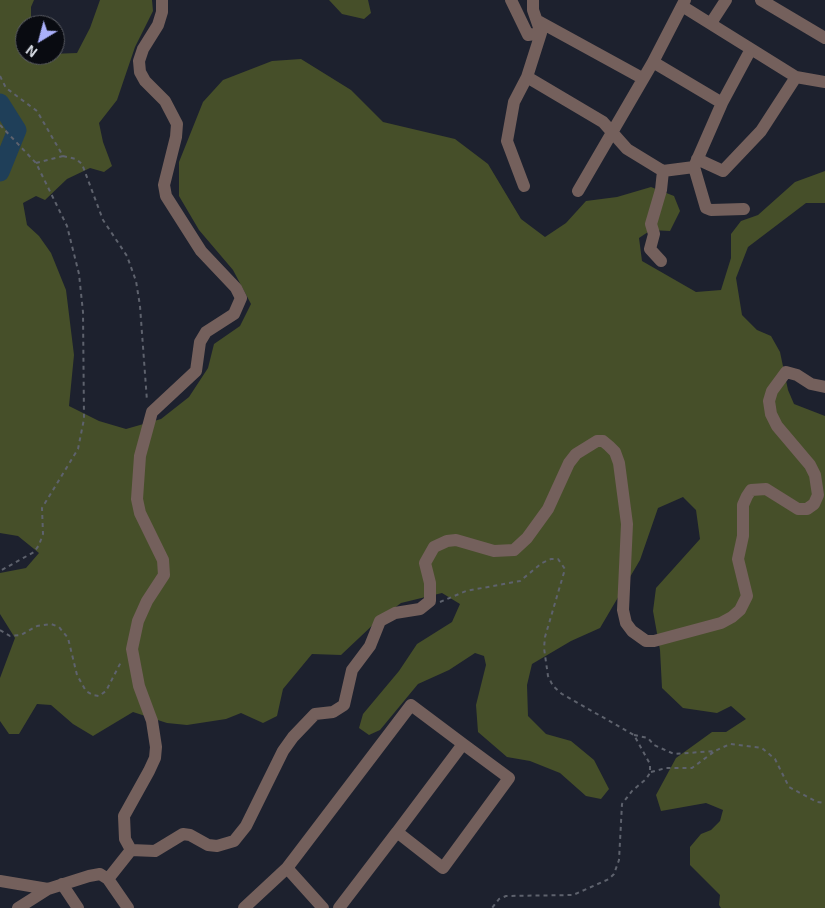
<!DOCTYPE html>
<html>
<head>
<meta charset="utf-8">
<style>
  body { margin:0 }
  #map { position:relative; width:825px; height:908px; overflow:hidden; background:#1d212e; font-family:"Exo 2",sans-serif }
  canvas { display:block }
  .north { position:absolute; left:15px; top:15px; width:50px; height:50px; box-sizing:border-box; background:#090b11; border:1px solid #5b5d64; border-radius:50%; rotate:217deg; font-size:14px; font-weight:700; line-height:20px; text-align:center; color:#d5d9e1 }
  .north::after { content:''; display:block; margin:auto; width:18px; height:22px; background:#aab0fb; clip-path:polygon(50% 0,100% 100%,50% 72%,0 100%) }
</style>
</head>
<body>
<div id="map">
<canvas width="825" height="908"></canvas>
<div class="north">N</div>
</div>
<script>
const g = document.querySelector('canvas').getContext('2d');
g.lineJoin = 'round';
function fillPath(path, color) {
  g.fillStyle = color;
  g.fill(path, 'evenodd');
}
function toPath(rows) {
  const path = new Path2D();
  for (const r of rows) {
    path.moveTo(r[0], r[1]);
    for (let i = 2; i < r.length; i += 2) path.lineTo(r[i], r[i + 1]);
  }
  return path;
}
function stroke(path, color, width, dash) {
  g.strokeStyle = color;
  g.lineWidth = width;
  g.lineCap = dash ? 'butt' : 'round';
  g.setLineDash(dash || []);
  g.stroke(path);
}
const forest = toPath([
  [0,0,34,0,31,7,31,25,25,25,25,55,77,53,90,28,100,0,152,0,153,11,135,47,117,100,99,123,103,142,112,166,104,172,90,168,67,179,45,200,36,196,23,203,27,225,39,236,51,253,66,290,74,355,69,406,99,421,126,429,161,419,189,397,208,368,214,344,240,326,251,304,233,270,199,230,179,196,179,162,203,102,223,80,272,61,301,59,351,90,383,122,455,139,488,164,521,219,545,237,566,223,586,201,617,197,651,187,674,196,680,211,670,231,651,230,639,238,642,261,696,292,721,290,731,258,731,234,741,221,758,215,795,182,825,171,825,203,806,203,748,247,736,278,742,315,757,330,771,336,780,352,788,390,794,404,825,416,825,908,721,908,719,905,720,895,690,865,690,847,701,834,711,830,720,821,723,810,706,803,661,811,656,795,676,758,712,732,726,732,746,719,731,706,717,713,683,708,662,688,660,650,653,611,656,588,700,539,696,510,683,497,658,508,640,560,600,628,571,641,532,664,527,685,528,716,546,734,571,741,594,760,609,789,601,799,586,796,560,773,530,761,507,757,478,732,476,705,486,665,484,656,475,653,449,670,418,684,380,730,369,735,359,728,363,714,399,671,417,644,452,622,460,604,442,593,401,603,377,621,341,655,312,654,283,689,277,716,263,723,241,713,226,719,187,725,167,723,133,712,93,736,73,724,51,705,37,704,19,734,9,734,0,721,0,678,15,638,0,614,0,573,26,568,39,553,18,536,0,533],
  [329,0,368,0,371,13,364,19,342,14]
]);
const river = toPath([
  [0,103,17,130,0,172]
]);
const path = toPath([
  [0,76,6,88,37,111,63,156,76,159,82,164,103,220,127,256,136,281,140,306,147,401],
  [0,125,36,163,67,226,79,274,83,312,84,419,78,449,42,508,43,534,39,545,34,552,0,571],
  [36,163,63,156],
  [440,602,466,591,520,581,542,563,551,559,558,559,565,569,545,637,544,648,548,676,553,686,562,694,634,735,650,764,650,773,646,779,632,791,622,804,619,860,614,874,609,879,573,895,506,896,499,899,492,908],
  [0,630,10,636,21,635,37,626,51,624,59,627,68,638,77,675,86,691,93,695,99,696,106,691,122,660],
  [634,735,648,738,654,745,674,754,715,751,730,744,762,748,775,759,789,787,817,802,825,803],
  [651,772,666,768,692,768,715,751]
]);
const minor = toPath([
  [511,0,528,35,541,33],
  [761,0,825,38],
  [682,6,796,77,825,82],
  [538,21,642,78],
  [711,23,726,0],
  [653,62,722,103],
  [527,77,603,122,627,149,663,171,694,167,722,103,751,49],
  [697,159,723,171,761,131,796,77],
  [694,167,706,208,711,210,744,209],
  [524,186,507,141,514,102,527,77,541,33,533,10,533,0],
  [578,191,653,62,685,0],
  [661,261,650,249,654,234,651,224,661,190,663,171],
  [131,850,155,851,183,834,190,835,208,845,217,846,234,841,246,826,283,751,293,737,315,714,333,712,344,705,352,670,370,646,380,621,395,613,420,609,430,601,430,583,425,563,434,547,447,541,456,540,494,551,514,550,527,538,548,509,569,463,576,454,597,441,603,441,609,446,615,452,619,463,627,524,623,610,626,623,632,631,646,641,654,641,721,623,732,617,740,610,747,596,738,559,743,536,743,505,747,496,751,490,766,489,798,509,807,509,814,504,818,495,815,475,810,465,777,426,771,414,769,401,772,391,786,372,797,375,811,384,825,387],
  [287,868,323,908],
  [108,879,131,850,125,839,124,816,149,771,155,758,156,747,152,721,139,686,132,649,138,621,147,601,164,575,163,560,140,513,137,499,140,456,152,412,196,371,200,342,206,332,234,314,241,298,236,288,201,251,166,196,164,185,176,137,177,124,165,101,145,81,140,72,139,61,143,49,158,25,162,12,162,0],
  [0,881,48,889],
  [62,884,78,908],
  [18,908,48,889,89,876,100,874,108,879,128,908],
  [244,908,287,868,411,705,463,744,509,778,443,868,397,832,463,744],
  [339,908,397,832]
]);
fillPath(forest, '#464f29');
stroke(river, '#1f3f59', 19);
stroke(path, '#5e626d', 2, [4, 4]);
stroke(minor, '#74605c', 12);
</script>
</body>
</html>
